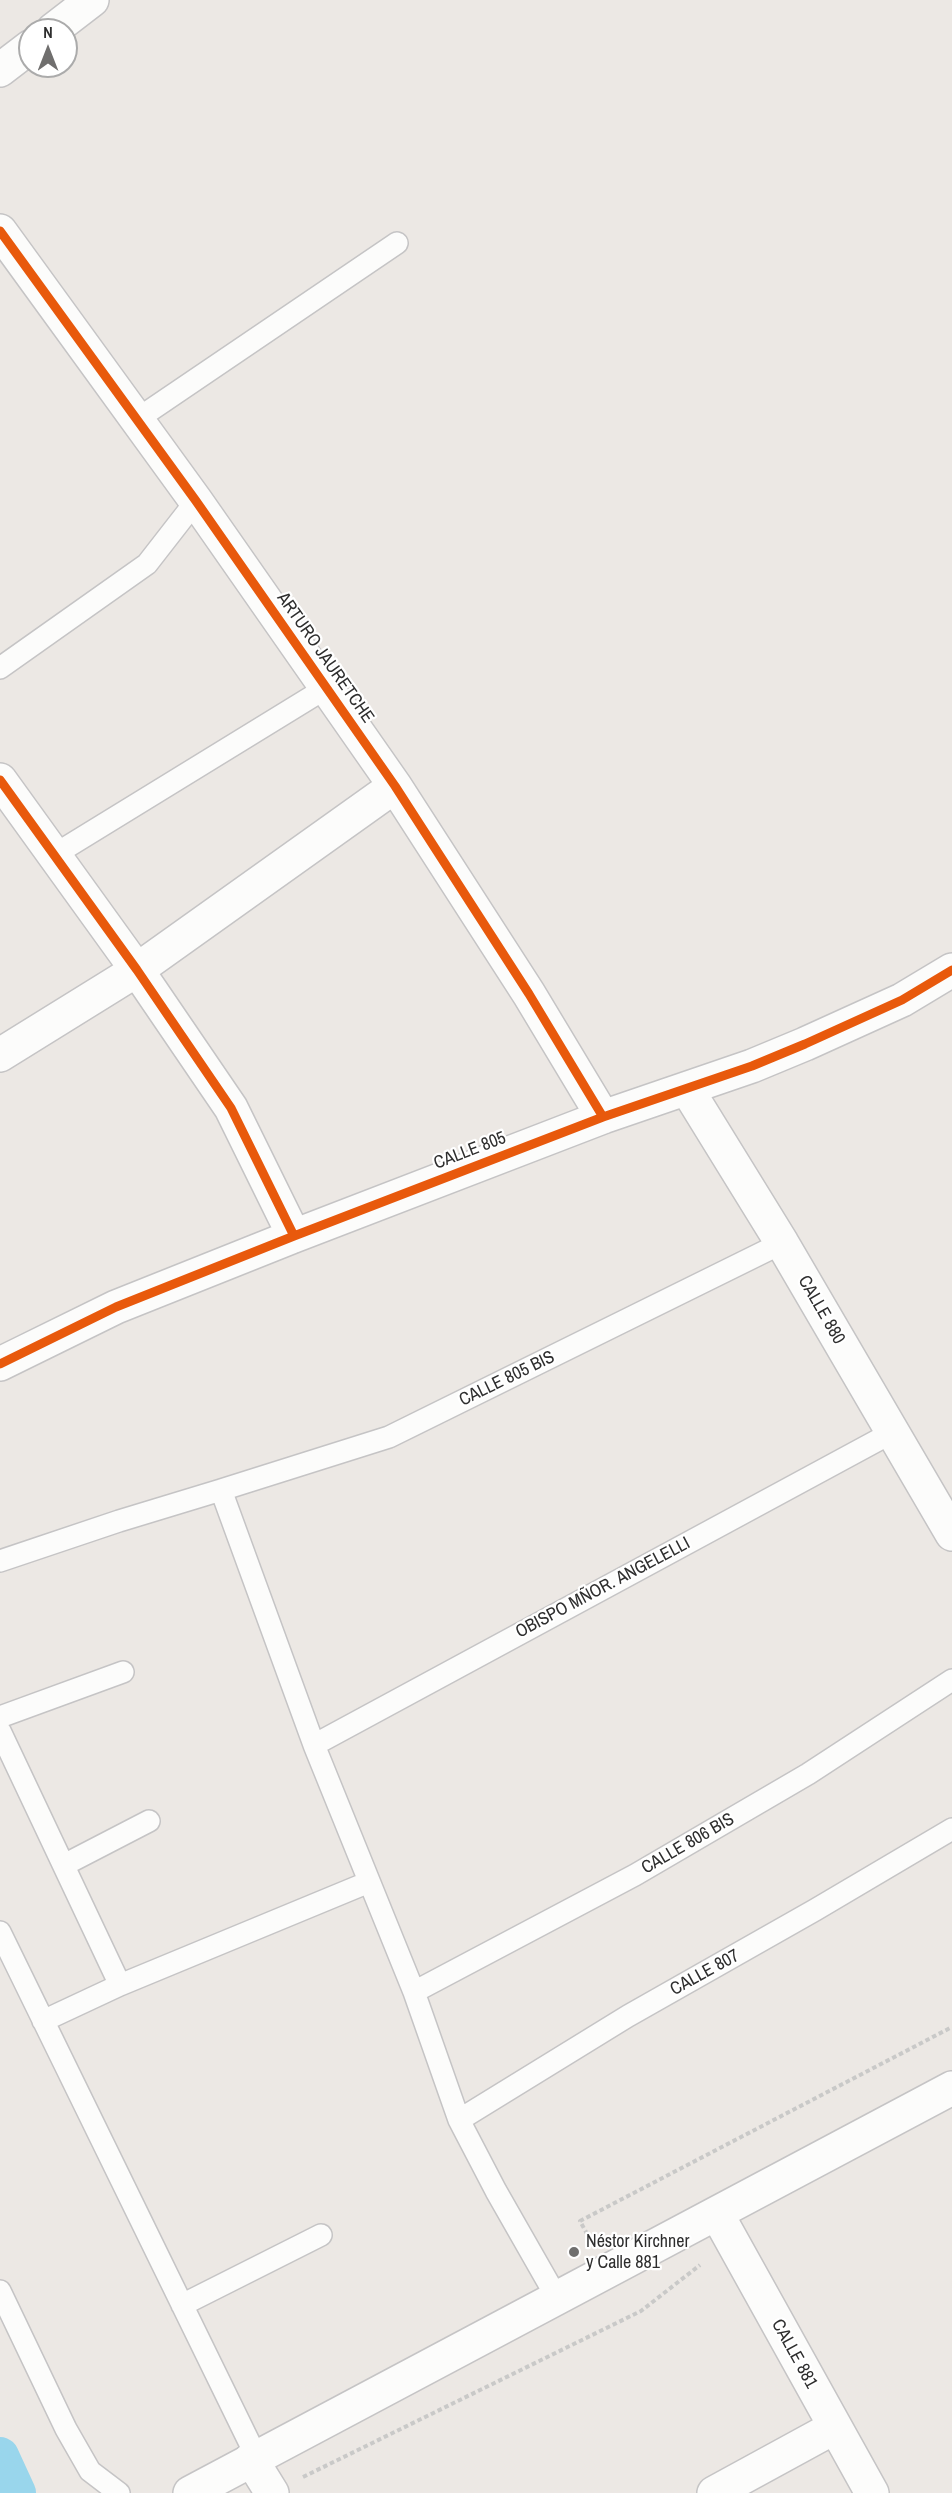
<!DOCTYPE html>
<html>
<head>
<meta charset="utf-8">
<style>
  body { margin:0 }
  #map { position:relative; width:952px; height:2493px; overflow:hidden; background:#ece8e4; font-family:"Archivo Narrow",sans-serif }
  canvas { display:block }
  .north { position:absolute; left:18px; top:18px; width:60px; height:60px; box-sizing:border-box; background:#fff; border:2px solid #ababab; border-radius:50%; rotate:0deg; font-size:16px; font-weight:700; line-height:24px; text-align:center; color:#2e2e2e }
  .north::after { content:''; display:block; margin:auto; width:21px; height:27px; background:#706f6e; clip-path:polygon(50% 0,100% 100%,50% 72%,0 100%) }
</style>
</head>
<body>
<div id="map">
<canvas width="952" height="2493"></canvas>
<div class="north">N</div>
</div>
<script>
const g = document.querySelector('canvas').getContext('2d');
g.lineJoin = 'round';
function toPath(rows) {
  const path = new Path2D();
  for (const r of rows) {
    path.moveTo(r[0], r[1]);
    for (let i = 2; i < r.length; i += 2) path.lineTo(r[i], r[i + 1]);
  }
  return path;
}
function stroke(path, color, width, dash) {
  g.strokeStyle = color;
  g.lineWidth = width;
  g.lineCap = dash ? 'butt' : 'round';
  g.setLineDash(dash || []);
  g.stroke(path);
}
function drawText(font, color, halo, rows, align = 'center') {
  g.font = font + ' "Archivo Narrow",sans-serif';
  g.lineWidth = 4.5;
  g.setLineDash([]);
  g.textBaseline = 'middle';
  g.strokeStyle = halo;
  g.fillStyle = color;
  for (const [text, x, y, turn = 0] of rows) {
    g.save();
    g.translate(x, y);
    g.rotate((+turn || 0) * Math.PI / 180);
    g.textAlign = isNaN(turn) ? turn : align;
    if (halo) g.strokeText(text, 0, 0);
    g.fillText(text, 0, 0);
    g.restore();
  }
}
const canal = toPath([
  [0,2456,17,2493]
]);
const path = toPath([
  [591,2241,580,2221,952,2027],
  [303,2477,641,2311,700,2265]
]);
const service = toPath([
  [136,420,397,243],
  [0,668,147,564,196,501],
  [54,855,326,688],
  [221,1490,389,1437,782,1243],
  [0,1561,119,1521,221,1490,314,1745,414,1992,459,2120,496,2191,557,2298],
  [0,1717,123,1672],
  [0,1731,120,1985],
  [314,1745,893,1432],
  [64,1865,149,1821],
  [0,1932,256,2456],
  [414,1992,635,1875,808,1774,952,1680],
  [43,2021,120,1985,369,1882],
  [459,2120,628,2016,815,1910,952,1829],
  [0,2291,66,2429,90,2471,119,2493],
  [182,2305,321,2235]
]);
const minor = toPath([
  [53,30,92,0],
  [0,70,30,47],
  [0,231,196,501,395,786,529,994,603,1117],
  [0,780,137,970,231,1108,294,1236],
  [0,1055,137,970,395,786],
  [687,1089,782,1243,952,1534],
  [0,1364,116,1307,294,1236,603,1117,752,1066,805,1044,902,1000,952,970],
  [717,2214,872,2493],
  [251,2459,272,2493],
  [714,2493,835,2427]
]);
const secondary = toPath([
  [190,2493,952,2088]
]);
const cycleway = toPath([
  [0,231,196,501,395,786,529,994,603,1117],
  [0,780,137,970,231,1108,294,1236],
  [0,1364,116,1307,294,1236,603,1117,752,1066,805,1044,902,1000,952,970]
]);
const markers = [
  [574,2252,6,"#706f6e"]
];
const streetNames = [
  ["ARTURO JAURETCHE",325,658,55],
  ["CALLE 805",470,1151,-21],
  ["CALLE 880",821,1310,60],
  ["CALLE 805 BIS",507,1379,-26],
  ["OBISPO MÑOR. ANGELELLI",603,1588,-28],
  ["CALLE 806 BIS",688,1844,-30],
  ["CALLE 807",705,1973,-29],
  ["CALLE 881",794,2354,61]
];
const poiNames = [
  ["Néstor Kirchner",586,2242],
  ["y Calle 881",586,2263]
];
stroke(canal, '#99d6ec', 38);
stroke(service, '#c5c4c5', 24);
stroke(minor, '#c5c4c5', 36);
stroke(secondary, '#c5c4c5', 36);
stroke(path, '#c9c9c8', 4, [4.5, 3]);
stroke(service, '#fcfcfb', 21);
stroke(minor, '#fcfcfb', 33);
stroke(secondary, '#fcfcfb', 33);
stroke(cycleway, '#e8590c', 9);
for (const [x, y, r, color] of markers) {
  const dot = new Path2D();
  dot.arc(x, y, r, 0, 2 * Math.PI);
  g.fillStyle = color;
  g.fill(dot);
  stroke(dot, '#fff', 2);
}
drawText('18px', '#2e2e2e', '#fff', streetNames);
drawText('18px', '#2e2e2e', '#fff', poiNames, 'left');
</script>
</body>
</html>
